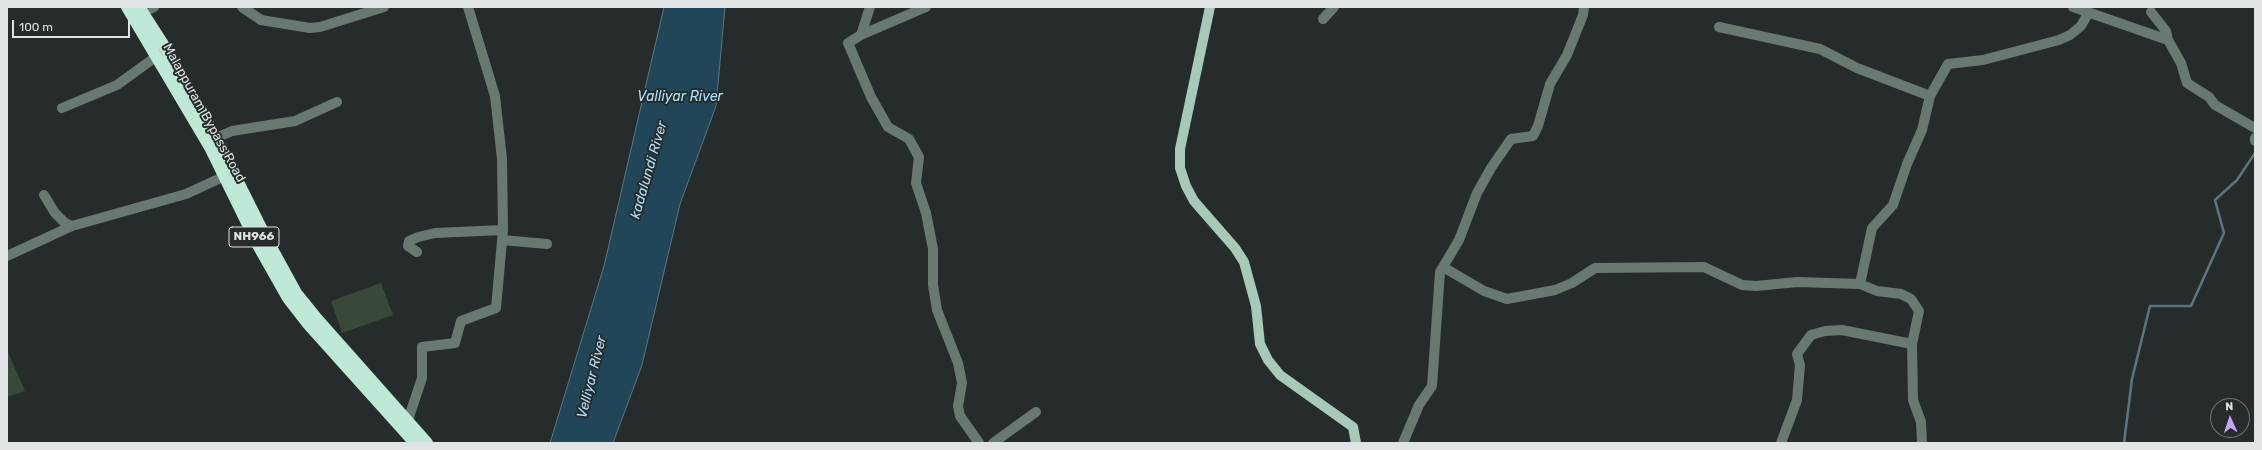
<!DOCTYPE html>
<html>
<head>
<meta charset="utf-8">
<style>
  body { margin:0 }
  #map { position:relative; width:2262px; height:450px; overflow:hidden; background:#262c2b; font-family:Rubik,sans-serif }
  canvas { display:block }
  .frame { position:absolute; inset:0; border:8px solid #e1e4e4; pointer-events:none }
  .north { position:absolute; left:2210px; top:398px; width:40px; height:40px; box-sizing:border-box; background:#262c2b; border:1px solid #717675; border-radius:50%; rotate:357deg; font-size:11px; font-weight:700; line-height:16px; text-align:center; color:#e1e4e4 }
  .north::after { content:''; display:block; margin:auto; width:14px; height:18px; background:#c0a8f4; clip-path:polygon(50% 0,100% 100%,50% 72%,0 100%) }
  .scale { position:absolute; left:12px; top:20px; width:118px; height:18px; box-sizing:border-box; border:2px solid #e1e4e4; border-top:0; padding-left:5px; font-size:12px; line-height:14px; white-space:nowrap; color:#e1e4e4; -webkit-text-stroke:3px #262c2b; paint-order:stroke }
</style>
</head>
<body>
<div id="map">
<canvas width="2262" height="450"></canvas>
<div class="frame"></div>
<div class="north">N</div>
<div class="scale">100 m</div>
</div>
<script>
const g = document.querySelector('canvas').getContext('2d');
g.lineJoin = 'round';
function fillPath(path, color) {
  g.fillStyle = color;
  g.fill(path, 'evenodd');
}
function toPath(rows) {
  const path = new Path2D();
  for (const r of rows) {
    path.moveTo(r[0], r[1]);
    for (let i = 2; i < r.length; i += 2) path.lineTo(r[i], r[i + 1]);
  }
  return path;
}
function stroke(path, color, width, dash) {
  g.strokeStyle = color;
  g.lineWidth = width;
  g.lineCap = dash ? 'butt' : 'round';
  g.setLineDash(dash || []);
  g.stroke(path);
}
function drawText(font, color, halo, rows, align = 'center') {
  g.font = font + ' Rubik,sans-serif';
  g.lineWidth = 4;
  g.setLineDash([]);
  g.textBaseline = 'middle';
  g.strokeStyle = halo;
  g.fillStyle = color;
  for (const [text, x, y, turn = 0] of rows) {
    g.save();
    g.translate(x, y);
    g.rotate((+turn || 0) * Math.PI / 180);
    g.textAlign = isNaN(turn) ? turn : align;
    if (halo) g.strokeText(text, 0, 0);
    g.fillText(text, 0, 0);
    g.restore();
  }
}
const green = toPath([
  [381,283,393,315,342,333,331,301],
  [7,350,25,391,7,397]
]);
const water = toPath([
  [664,7,725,7,716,106,680,204,642,365,613,443,550,443,604,266,664,7]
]);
const stream = toPath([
  [2124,443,2132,379,2150,306,2191,306,2224,233,2215,200,2237,180,2255,153]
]);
const minor = toPath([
  [242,7,261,20,310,28,320,27,384,7],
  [870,7,861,35,848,43,871,97,888,127,909,139,919,157,916,183,926,213,933,249,933,285,937,310,958,363,962,383,958,406,960,416,979,443],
  [2073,7,2168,40],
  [2151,12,2166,31,2168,40,2181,63,2187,83,2209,97,2215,105,2255,128],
  [142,13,154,7],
  [1323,19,1334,7],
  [1719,27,1820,49,1857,68,1930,96],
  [861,35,926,7],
  [62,108,117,85,157,56],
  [216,138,232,131,295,121,337,102],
  [2255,138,2255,141],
  [44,195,55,213,65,223,72,226,186,194,225,176],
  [502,240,547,244],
  [417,252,408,246,409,241,418,237,435,233,503,230],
  [7,256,72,226],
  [1443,267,1484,291,1507,299,1555,290,1572,283,1595,268,1704,267,1742,285,1756,286,1797,282,1860,284],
  [1912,344,1919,311,1911,299,1901,294,1877,291,1860,284,1872,228,1893,205,1907,164,1922,130,1930,96,1948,64,1983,60,2059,40,2070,35,2081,26,2089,12],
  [408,420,422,378,422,347,455,343,461,321,496,308,503,230,502,159,495,96,468,7],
  [993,443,1036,412],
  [1403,443,1419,405,1432,386,1440,272,1459,240,1477,193,1491,168,1511,139,1533,136,1538,126,1550,84,1567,55,1583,15,1584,7],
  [1781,443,1797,400,1800,365,1797,354,1811,335,1825,331,1842,330,1912,344,1913,400,1921,422,1922,443]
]);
const major = toPath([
  [1210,7,1180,149,1180,168,1186,186,1194,201,1235,248,1244,262,1256,306,1260,344,1268,360,1280,375,1353,427,1356,443]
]);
const highway = toPath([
  [127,7,211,149,258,245,288,298,309,325,415,443],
  [139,7,166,49,216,138,267,240,296,293,317,319,427,443]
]);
const shields = [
  [254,237,50]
];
const shieldNames = [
  ["NH966",254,237]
];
const streetNames = [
  ["Malappuram Bypass Road",204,113,61]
];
const waterNames = [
  ["Valliyar River",680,97],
  ["kadalundi River",649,170,-74],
  ["Velliyar River",592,377,-76]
];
fillPath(green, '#394939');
fillPath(water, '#214658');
stroke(water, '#5b7582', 1);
stroke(stream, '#5b7582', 2.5);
stroke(minor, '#687972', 10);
stroke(major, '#a6c9b9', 10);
stroke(highway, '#bee9d6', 12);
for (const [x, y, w] of shields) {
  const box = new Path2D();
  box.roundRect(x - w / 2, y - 10, w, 20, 3);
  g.fillStyle = '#262c2b';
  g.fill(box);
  stroke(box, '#e1e4e4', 1);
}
drawText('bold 12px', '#e1e4e4', null, shieldNames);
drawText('13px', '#e1e4e4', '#262c2b', streetNames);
drawText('italic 14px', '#ade0fc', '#262c2b', waterNames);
</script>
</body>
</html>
